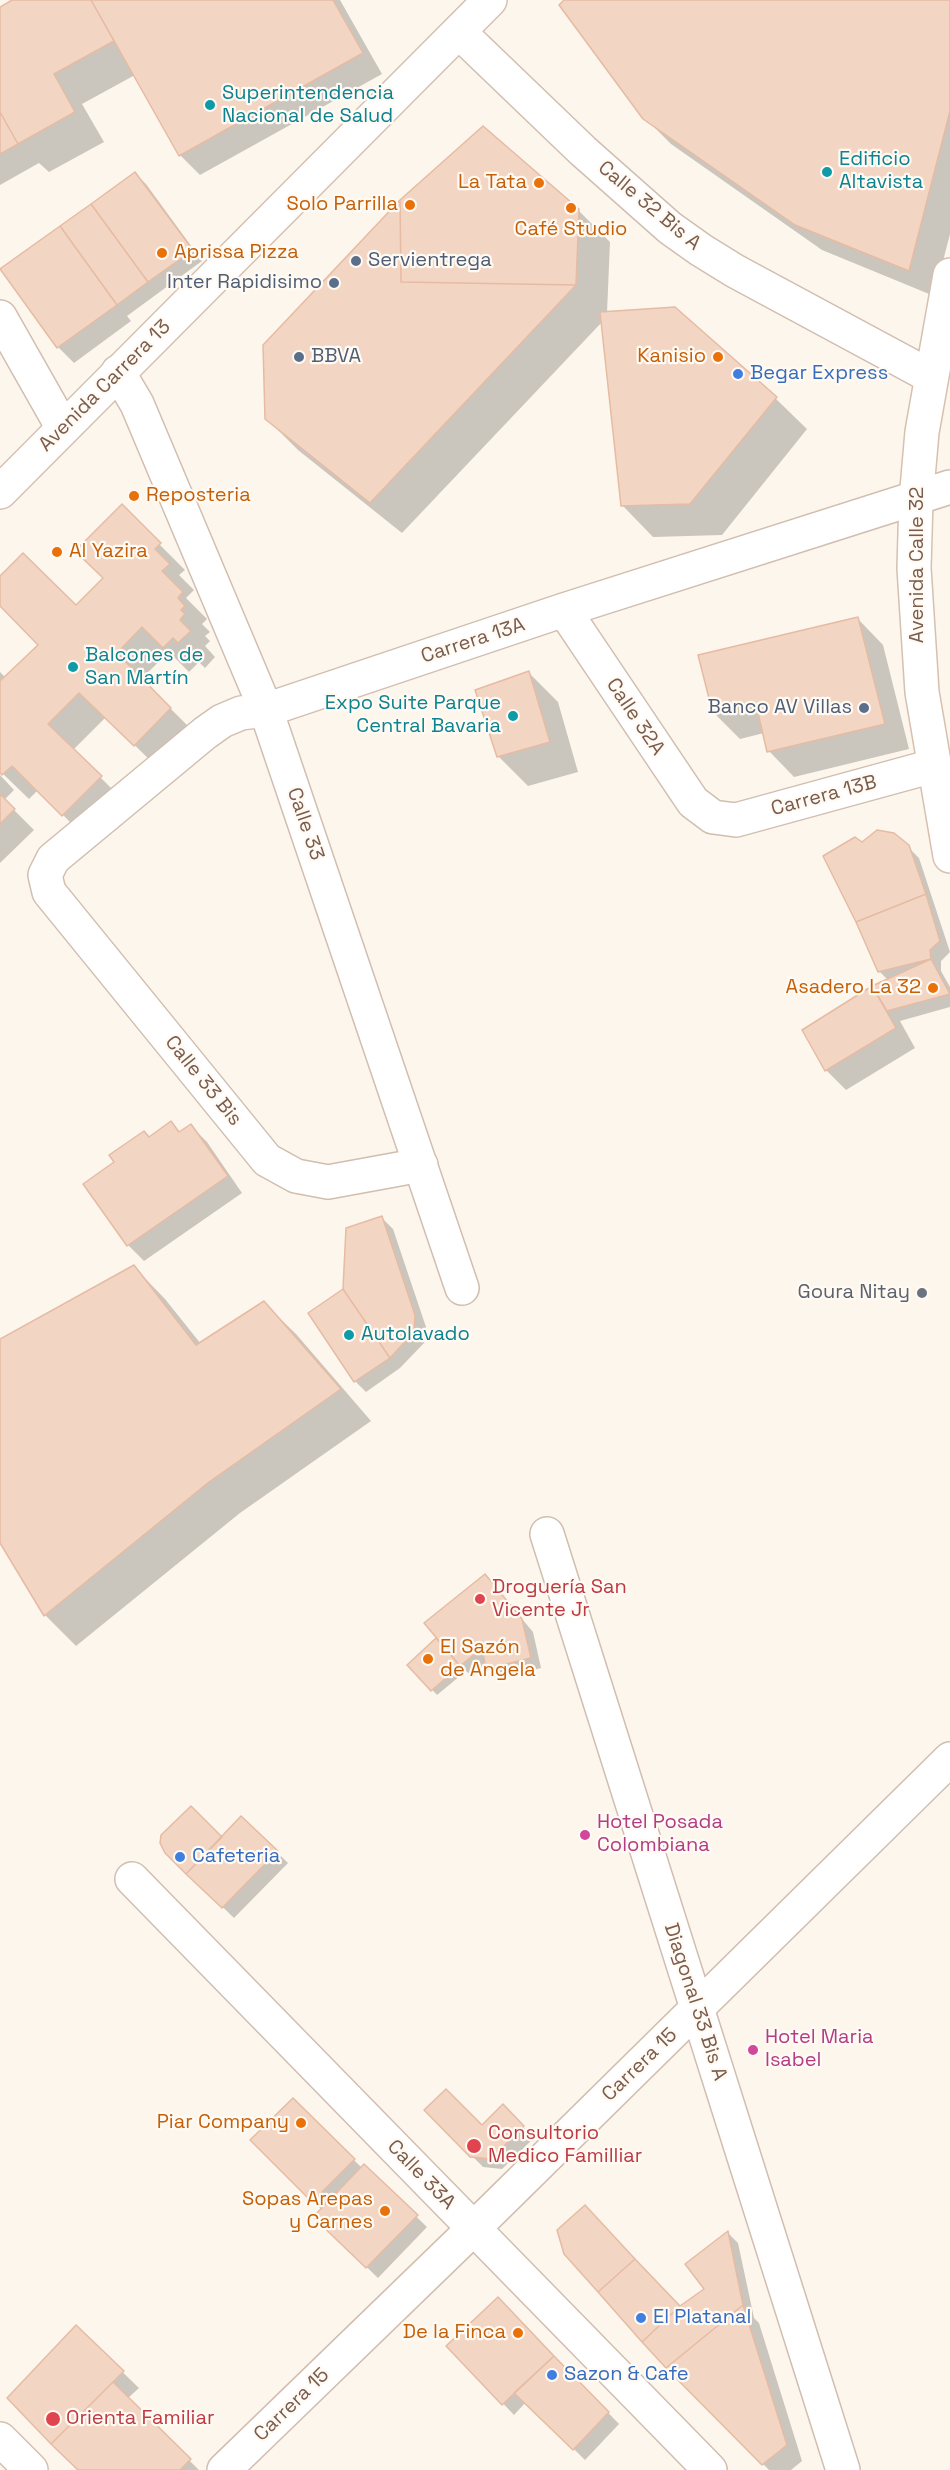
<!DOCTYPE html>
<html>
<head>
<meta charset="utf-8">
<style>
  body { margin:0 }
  canvas { display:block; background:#fdf6ec }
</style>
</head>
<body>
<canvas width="950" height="2470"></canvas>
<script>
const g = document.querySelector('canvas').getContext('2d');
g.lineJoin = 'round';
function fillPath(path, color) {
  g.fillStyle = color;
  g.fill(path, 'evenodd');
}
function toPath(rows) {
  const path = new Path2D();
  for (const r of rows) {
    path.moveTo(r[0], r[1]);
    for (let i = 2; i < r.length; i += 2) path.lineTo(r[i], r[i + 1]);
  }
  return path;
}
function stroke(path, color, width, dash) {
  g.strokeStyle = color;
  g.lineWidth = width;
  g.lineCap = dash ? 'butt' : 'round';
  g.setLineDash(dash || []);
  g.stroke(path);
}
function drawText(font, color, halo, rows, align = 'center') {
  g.font = font + ' "Space Grotesk",sans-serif';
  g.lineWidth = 4.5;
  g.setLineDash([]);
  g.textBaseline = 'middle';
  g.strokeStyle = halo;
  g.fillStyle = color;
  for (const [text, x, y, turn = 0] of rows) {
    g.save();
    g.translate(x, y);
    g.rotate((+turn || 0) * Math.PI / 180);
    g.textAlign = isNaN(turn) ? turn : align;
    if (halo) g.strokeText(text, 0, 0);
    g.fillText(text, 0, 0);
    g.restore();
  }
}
const shadow = toPath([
  [15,0,340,0,382,74,200,175,180,155,135,75,82,104,104,142,49,172,39,163,0,185,0,9],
  [566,0,950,0,950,234,934,296,822,250,671,144,645,118],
  [135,174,146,184,202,261,127,316,131,321,74,363,58,347],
  [578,210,610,242,607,313,775,398,807,429,722,535,653,537,622,505,603,321,402,533,298,450,266,418],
  [122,507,185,570,179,575,194,590,186,598,207,619,202,624,210,632,205,636,210,641,205,646,215,657,205,668,199,662,189,672,169,652,141,679,196,734,160,770,106,717,73,750,126,803,88,840,38,790,29,799,0,771,0,672,7,679,40,645,0,604,0,579,76,607,105,578],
  [858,619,883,645,909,749,794,777,769,751,764,733,740,739,714,713],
  [529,673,558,702,578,772,528,786,499,757,477,691],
  [0,775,14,790,4,800,34,830,0,863],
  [862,844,908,847,919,858,950,952,941,961,941,971,950,987,950,1007,900,1021,915,1048,846,1090,826,1070,804,1031,888,980,879,971,825,856],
  [171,1123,181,1133,191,1126,207,1142,242,1193,144,1261,128,1245,85,1184],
  [382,1218,393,1229,426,1327,424,1343,400,1368,366,1392,355,1381],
  [134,1267,165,1299,201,1344,264,1303,296,1334,371,1421,240,1513,76,1646,45,1615,0,1540,0,1341],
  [495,1587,533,1632,541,1668,498,1679,487,1668,487,1664,472,1676,466,1671,437,1695,409,1665,444,1648],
  [242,1818,288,1863,234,1918,166,1852,222,1839],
  [293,2100,362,2168,364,2166,427,2227,378,2278,315,2217,322,2210,252,2140],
  [503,2106,534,2138,502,2169,483,2167,427,2110,482,2127],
  [728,2233,738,2243,754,2318,759,2323,802,2461,791,2470,769,2470,667,2367,680,2308,706,2289],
  [498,2299,619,2424,585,2460,526,2402,514,2415,448,2346],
  [76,2327,139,2388,127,2399,199,2470,81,2470]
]);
const building = toPath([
  [12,0,91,0,114,41,54,74,75,112,18,144,0,112,0,7,12,0],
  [91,0,333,0,363,53,179,156,91,0],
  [564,0,950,0,950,111,909,271,795,225,643,119,559,5,564,0],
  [0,112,18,144,0,154,0,112],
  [483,126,579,209,576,285,401,282,400,200,483,126],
  [135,172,193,250,148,282,91,204,135,172],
  [400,200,401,282,576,285,370,503,265,419,263,345,400,200],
  [91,204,148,282,117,305,60,226,91,204],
  [60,226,117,305,57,348,0,269,60,226],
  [675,307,777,397,690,504,621,506,600,312,675,307],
  [122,504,161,543,155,549,170,564,162,571,183,592,178,598,185,606,181,610,185,614,180,620,191,631,178,643,173,638,163,648,142,627,117,653,171,708,134,746,79,693,48,724,102,776,62,816,12,766,2,775,0,773,0,681,38,645,0,606,0,576,23,553,76,605,103,578,75,551,122,504],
  [858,617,885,724,767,752,756,704,713,714,698,655,858,617],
  [529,671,550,742,497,757,475,690,529,671],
  [0,794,15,809,0,824,0,794],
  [877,830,894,833,909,845,926,894,856,922,823,856,855,837,862,842,877,830],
  [926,894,940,941,930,950,931,959,878,972,856,922,926,894],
  [931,959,950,994,887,1011,872,986,931,959],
  [872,986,896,1028,825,1071,802,1030,872,986],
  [171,1121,179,1132,191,1124,228,1176,127,1246,83,1184,114,1162,109,1155,144,1131,149,1137,171,1121],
  [382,1216,415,1315,414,1332,390,1358,343,1289,346,1228,382,1216],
  [134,1265,196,1345,264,1301,341,1389,209,1482,44,1616,0,1543,0,1339,134,1265],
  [343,1289,390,1358,354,1382,308,1313,343,1289],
  [485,1574,522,1619,531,1658,486,1669,482,1648,460,1666,424,1623,485,1574],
  [436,1638,460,1666,431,1691,407,1665,436,1638],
  [191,1806,222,1837,186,1874,165,1853,160,1843,161,1835,191,1806],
  [241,1816,278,1851,222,1908,186,1874,241,1816],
  [446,2089,482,2125,503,2104,524,2126,491,2159,470,2157,424,2110,446,2089],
  [293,2098,355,2159,312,2202,250,2140,293,2098],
  [364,2164,418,2215,366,2268,313,2217,364,2164],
  [585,2205,635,2259,598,2292,564,2254,557,2230,585,2205],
  [728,2231,743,2305,666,2368,642,2342,680,2306,704,2289,685,2264,728,2231],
  [635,2259,680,2306,642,2342,598,2292,635,2259],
  [498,2297,554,2356,502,2405,446,2346,498,2297],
  [743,2305,787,2445,762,2465,666,2368,743,2305],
  [76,2325,124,2371,51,2444,7,2398,76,2325],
  [554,2356,609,2412,573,2450,514,2393,554,2356],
  [113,2382,191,2459,180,2470,78,2470,51,2444,113,2382]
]);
const minor = toPath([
  [459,32,583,151,670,228,701,250,735,271,930,376],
  [0,317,63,428],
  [118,372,137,404,266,710,462,1288],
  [564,610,693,802,713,817,736,820,933,766],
  [421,1165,328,1182,296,1176,267,1160,49,892,45,875,53,859,205,733,222,721,241,713,266,710,564,610,950,487],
  [547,1534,843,2470],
  [132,1879,710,2470],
  [224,2470,473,2229,950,1759]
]);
const secondary = toPath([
  [950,275,922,432,916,500,914,568,922,692,950,856],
  [0,492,490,0],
  [0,2439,31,2470]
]);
const markers = [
  [210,105,6,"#0f9aa8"],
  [827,172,6,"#0f9aa8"],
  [539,183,6,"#e8710a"],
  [410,205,6,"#e8710a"],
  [571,208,6,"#e8710a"],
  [162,253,6,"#e8710a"],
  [356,261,6,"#5c6f8a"],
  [334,283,6,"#5c6f8a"],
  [299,357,6,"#5c6f8a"],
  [718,357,6,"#e8710a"],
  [738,374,6,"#3f7fe0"],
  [134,496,6,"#e8710a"],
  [57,552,6,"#e8710a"],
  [73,667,6,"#0f9aa8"],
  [864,708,6,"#5c6f8a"],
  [513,716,6,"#0f9aa8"],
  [933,988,6,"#e8710a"],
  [922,1293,6,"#6b7280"],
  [349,1335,6,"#0f9aa8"],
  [480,1599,6,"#e0444e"],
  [428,1659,6,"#e8710a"],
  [585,1835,6,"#d1479c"],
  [180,1857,6,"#3f7fe0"],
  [753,2050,6,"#d1479c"],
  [301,2123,6,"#e8710a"],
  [474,2146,8,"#e0444e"],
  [385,2211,6,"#e8710a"],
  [641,2318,6,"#3f7fe0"],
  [518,2333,6,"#e8710a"],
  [552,2375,6,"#3f7fe0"],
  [53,2419,8,"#e0444e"]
];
const cultureNames = [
  ["Superintendencia",222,94],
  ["Nacional de Salud",222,117],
  ["Edificio",839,160],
  ["Altavista",839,183],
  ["Balcones de",85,656],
  ["San Martín",85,679],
  ["Expo Suite Parque",501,704,"right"],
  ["Central Bavaria",501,727,"right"],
  ["Autolavado",361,1335]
];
const foodNames = [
  ["La Tata",527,183],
  ["Solo Parrilla",398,205],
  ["Café Studio",571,230,"center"],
  ["Aprissa Pizza",174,253,"left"],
  ["Kanisio",706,357],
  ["Reposteria",146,496,"left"],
  ["Al Yazira",69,552,"left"],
  ["Asadero La 32",921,988],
  ["El Sazón",440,1648,"left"],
  ["de Angela",440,1671,"left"],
  ["Piar Company",289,2123],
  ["Sopas Arepas",373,2200],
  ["y Carnes",373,2223],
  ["De la Finca",506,2333]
];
const streetNames = [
  ["Calle 32 Bis A",649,206,40],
  ["Avenida Carrera 13",105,386,-45],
  ["Avenida Calle 32",918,565,-90],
  ["Carrera 13A",473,641,-18],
  ["Calle 32A",635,717,56],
  ["Carrera 13B",824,796,-15],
  ["Calle 33",305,824,71],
  ["Calle 33 Bis",203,1081,51],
  ["Diagonal 33 Bis A",695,2002,72],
  ["Carrera 15",640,2065,-44],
  ["Calle 33A",421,2175,46],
  ["Carrera 15",292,2405,-44]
];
const serviceNames = [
  ["Servientrega",368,261],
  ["Inter Rapidisimo",322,283,"right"],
  ["BBVA",311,357],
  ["Banco AV Villas",852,708,"right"]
];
const shopNames = [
  ["Begar Express",750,374],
  ["Cafeteria",192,1857],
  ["El Platanal",653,2318],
  ["Sazon & Cafe",564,2375]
];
const worshipNames = [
  ["Goura Nitay",910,1293]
];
const healthNames = [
  ["Droguería San",492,1588],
  ["Vicente Jr",492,1611],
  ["Consultorio",488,2134],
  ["Medico Familliar",488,2157],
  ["Orienta Familiar",66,2419]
];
const hotelNames = [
  ["Hotel Posada",597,1823],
  ["Colombiana",597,1846],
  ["Hotel Maria",765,2038],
  ["Isabel",765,2061]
];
fillPath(shadow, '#0003');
fillPath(building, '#f3d5c3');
stroke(building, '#e6bba3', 1.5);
stroke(minor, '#d1beb0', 36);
stroke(secondary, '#d6c0b0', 36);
stroke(minor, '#fff', 33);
stroke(secondary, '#fff', 33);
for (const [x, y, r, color] of markers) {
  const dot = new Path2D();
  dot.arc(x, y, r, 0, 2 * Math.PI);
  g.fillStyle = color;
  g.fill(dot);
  stroke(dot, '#fffaf3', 2);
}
drawText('20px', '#0d838f', '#fffaf3', cultureNames, 'left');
drawText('20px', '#c56008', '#fffaf3', foodNames, 'right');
drawText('20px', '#7a5c4d', '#fffaf3', streetNames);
drawText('20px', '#4e5e75', '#fffaf3', serviceNames, 'left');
drawText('20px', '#366cbe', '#fffaf3', shopNames, 'left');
drawText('20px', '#5b616d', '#fffaf3', worshipNames, 'right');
drawText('20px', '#be3a42', '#fffaf3', healthNames, 'left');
drawText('20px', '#b23c85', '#fffaf3', hotelNames, 'left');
</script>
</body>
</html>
